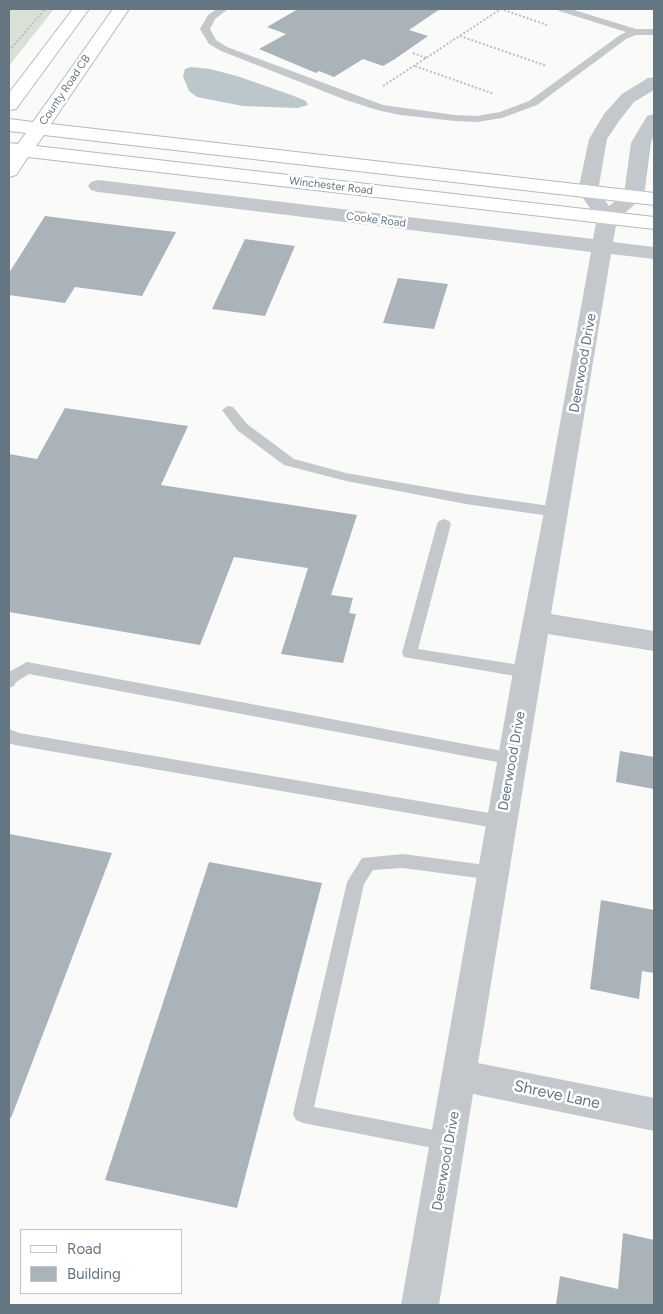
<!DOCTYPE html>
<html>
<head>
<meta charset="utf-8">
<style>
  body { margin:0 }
  #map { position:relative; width:663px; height:1314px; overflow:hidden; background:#fafaf8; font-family:Figtree,sans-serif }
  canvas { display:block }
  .frame { position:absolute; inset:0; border:10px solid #657683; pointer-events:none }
  .legend { position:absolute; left:20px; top:1229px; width:162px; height:65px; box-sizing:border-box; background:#fff; border:1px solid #c1c8cd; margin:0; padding:6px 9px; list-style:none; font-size:15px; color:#657683 }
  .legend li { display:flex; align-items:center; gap:10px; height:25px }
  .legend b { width:25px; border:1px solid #c1c8cd }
</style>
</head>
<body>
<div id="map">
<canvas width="663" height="1314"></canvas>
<div class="frame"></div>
<ul class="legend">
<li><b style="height:6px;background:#fff"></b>Road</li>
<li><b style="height:14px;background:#aab3b9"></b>Building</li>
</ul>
</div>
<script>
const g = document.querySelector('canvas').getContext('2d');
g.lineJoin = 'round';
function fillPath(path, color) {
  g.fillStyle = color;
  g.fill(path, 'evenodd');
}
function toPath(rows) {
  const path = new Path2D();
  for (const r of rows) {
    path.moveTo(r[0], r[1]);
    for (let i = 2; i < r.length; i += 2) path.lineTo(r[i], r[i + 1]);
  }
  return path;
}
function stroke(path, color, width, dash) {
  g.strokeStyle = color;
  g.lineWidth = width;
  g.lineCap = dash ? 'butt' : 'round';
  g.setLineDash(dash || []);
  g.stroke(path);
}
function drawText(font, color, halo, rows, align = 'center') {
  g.font = font + ' Figtree,sans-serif';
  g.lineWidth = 5;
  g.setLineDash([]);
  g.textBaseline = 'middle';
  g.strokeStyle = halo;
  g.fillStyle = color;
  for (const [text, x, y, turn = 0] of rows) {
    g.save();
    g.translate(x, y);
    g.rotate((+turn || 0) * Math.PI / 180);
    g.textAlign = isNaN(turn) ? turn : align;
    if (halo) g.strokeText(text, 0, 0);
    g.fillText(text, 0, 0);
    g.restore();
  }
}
const green = toPath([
  [9,9,54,9,9,66]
]);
const water = toPath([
  [191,67,210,69,237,76,294,96,306,101,308,105,297,108,243,106,197,97,189,91,183,76,185,69]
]);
const building = toPath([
  [298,9,440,9,409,30,428,36,395,59,383,66,363,59,334,77,319,71,316,73,259,49,286,34,267,27],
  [45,216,132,227,176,232,142,296,75,287,65,303,9,295,9,273],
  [245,239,295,246,265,316,212,309],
  [398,278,448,284,434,329,383,323],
  [65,408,188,426,161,485,357,515,331,595,353,598,349,613,356,614,343,663,281,654,308,568,234,557,200,645,9,612,9,454,37,459],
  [620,751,654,757,654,789,616,782],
  [9,834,112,853,11,1118,9,1117],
  [209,862,322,883,237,1208,105,1180],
  [601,900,654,910,654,973,642,971,639,999,590,989],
  [623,1233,654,1240,654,1305,556,1305,560,1276,618,1289]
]);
const path = toPath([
  [460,36,547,66],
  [9,51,45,9],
  [413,53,426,58],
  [415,66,494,94],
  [383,86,501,9,547,25]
]);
const lane = toPath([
  [217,9,228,9,215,19,210,29,216,40,227,47,383,105,455,115,477,116,500,112,529,101,620,35,626,32,559,11,558,9,571,9,636,29,654,29,654,35,636,35,626,39,537,105,502,118,477,122,455,121,400,115,377,110,346,100,221,51,209,44,200,29,208,15,217,9],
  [228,406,233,407,247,424,294,459,346,473,466,494,557,507,562,509,564,512,562,515,557,517,466,504,346,481,284,465,237,430,222,410,228,406],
  [444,519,449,521,451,524,418,649,527,666,532,668,535,672,532,676,527,678,404,657,402,653,437,524,439,521,444,519],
  [27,662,513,753,519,755,521,759,519,763,513,765,29,674,16,682,14,686,9,688,9,672,27,662],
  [9,729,19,733,501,815,507,817,509,822,507,827,501,829,15,745,9,743,9,729],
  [403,854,493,866,499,868,501,873,499,878,493,880,403,868,373,870,364,884,314,1107,449,1133,456,1135,459,1142,456,1149,449,1151,303,1123,296,1120,293,1114,347,882,362,858,403,854]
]);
const street = toPath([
  [654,77,654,90,634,102,619,121,607,139,598,191,609,206,624,194,631,143,647,116,654,114,654,134,651,143,644,196,617,220,613,242,654,247,654,259,611,254,551,614,654,631,654,651,548,634,478,1063,654,1098,654,1131,473,1094,439,1305,401,1305,513,672,544,512,591,252,98,192,91,190,88,186,91,182,98,180,593,239,597,218,578,191,589,139,604,114,622,94,648,78,654,77]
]);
const secondary = toPath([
  [73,9,89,9,16,109,9,110,9,93,73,9],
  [113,9,129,9,51,124,654,193,654,205,44,135,36,146,654,217,654,229,28,157,16,175,9,177,9,157,10,155,9,155,9,143,18,144,26,133,9,131,9,119,33,122,113,9]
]);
const farStreetnames = [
  ["County Road CB",65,90,-56],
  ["Winchester Road",331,186,7],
  ["Cooke Road",376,220,7]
];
const streetNames = [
  ["Deerwood Drive",583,363,-80],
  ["Deerwood Drive",512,761,-80],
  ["Deerwood Drive",446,1161,-80]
];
const nearStreetnames = [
  ["Shreve Lane",557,1095,12]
];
fillPath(green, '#dadfd7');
fillPath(water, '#bbc7cb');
fillPath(building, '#aab3b9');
stroke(secondary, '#b3babf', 2);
stroke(path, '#bbbfc2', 2, [2, 2]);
fillPath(lane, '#c3c8cc');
fillPath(street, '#c3c8cc');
fillPath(secondary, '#fff');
drawText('11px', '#657683', '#fff', farStreetnames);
drawText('14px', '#657683', '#fff', streetNames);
drawText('16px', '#657683', '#fff', nearStreetnames);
</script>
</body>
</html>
